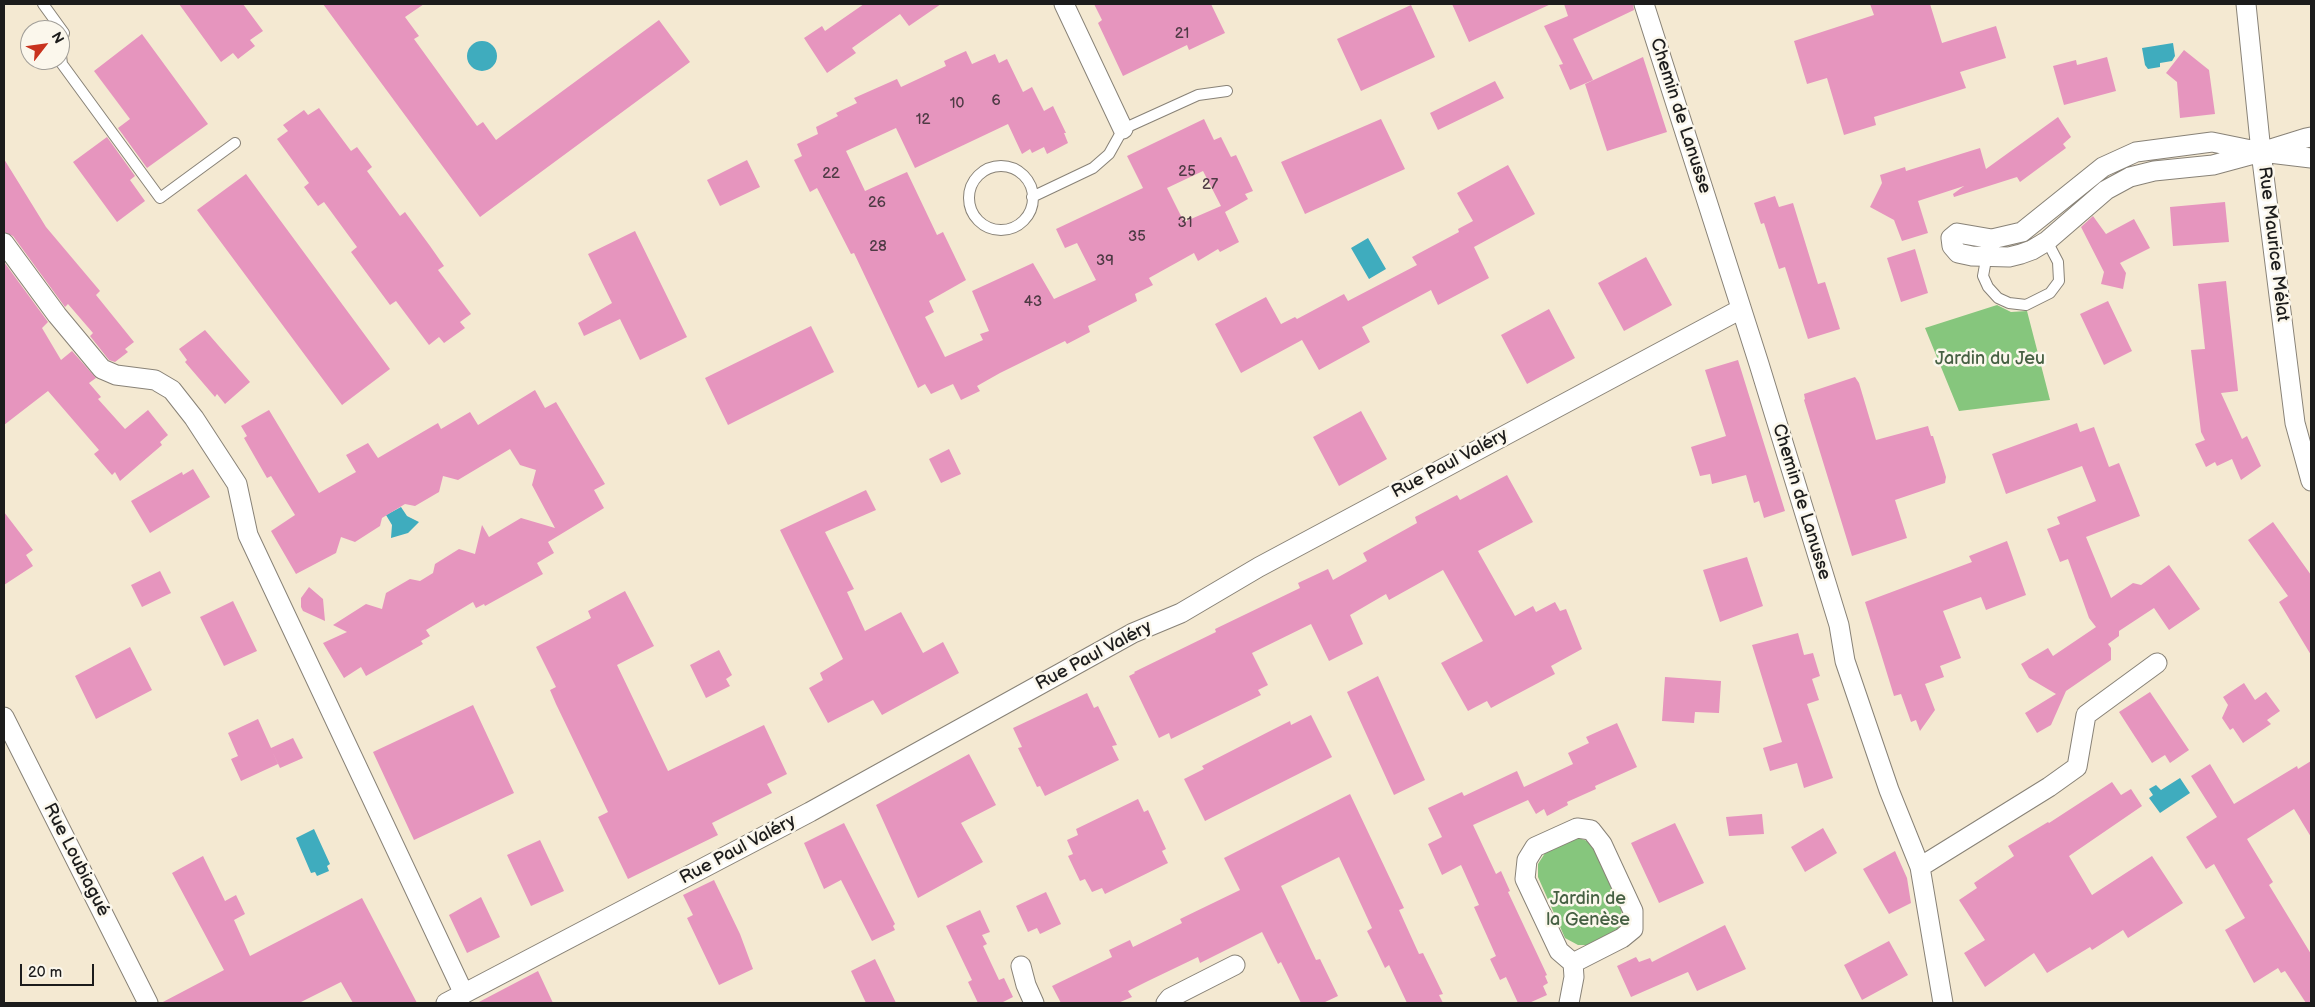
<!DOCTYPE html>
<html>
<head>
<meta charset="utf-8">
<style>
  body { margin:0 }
  #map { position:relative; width:2315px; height:1007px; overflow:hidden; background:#f4e9d2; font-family:"Balsamiq Sans",sans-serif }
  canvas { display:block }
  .frame { position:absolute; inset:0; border:5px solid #1c1c1c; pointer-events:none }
  .north { position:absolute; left:20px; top:20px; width:50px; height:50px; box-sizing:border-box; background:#fbf7ec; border:1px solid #a29f99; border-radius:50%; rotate:60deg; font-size:14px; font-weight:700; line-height:20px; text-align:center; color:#1c1c1c }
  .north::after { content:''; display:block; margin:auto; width:18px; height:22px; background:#c8321e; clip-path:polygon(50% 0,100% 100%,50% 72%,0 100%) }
  .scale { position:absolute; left:20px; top:964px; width:74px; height:22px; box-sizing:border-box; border:2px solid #1c1c1c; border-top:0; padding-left:6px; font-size:15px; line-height:18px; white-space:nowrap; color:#1c1c1c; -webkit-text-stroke:4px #fbf7ec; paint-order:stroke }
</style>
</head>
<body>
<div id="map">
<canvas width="2315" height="1007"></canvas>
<div class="frame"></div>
<div class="north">N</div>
<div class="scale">20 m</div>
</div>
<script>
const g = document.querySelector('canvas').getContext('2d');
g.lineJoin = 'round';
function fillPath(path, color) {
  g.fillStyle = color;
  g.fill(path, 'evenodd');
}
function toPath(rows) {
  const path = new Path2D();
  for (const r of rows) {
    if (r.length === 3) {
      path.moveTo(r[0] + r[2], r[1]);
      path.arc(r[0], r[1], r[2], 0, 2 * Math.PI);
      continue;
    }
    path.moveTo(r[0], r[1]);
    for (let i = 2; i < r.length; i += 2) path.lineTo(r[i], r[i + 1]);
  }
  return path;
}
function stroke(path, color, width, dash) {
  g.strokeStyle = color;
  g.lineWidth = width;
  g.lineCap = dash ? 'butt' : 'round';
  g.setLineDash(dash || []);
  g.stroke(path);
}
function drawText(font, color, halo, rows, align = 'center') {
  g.font = font + ' "Balsamiq Sans",sans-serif';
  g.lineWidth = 5;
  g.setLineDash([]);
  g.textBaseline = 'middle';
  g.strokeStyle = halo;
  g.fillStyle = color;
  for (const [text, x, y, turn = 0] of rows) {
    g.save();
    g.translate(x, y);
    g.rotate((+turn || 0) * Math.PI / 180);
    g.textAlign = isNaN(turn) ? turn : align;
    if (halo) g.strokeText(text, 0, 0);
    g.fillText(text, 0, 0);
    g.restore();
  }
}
const green = toPath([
  [1997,305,2011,312,2027,311,2050,400,1959,411,1925,328],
  [1576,837,1590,842,1597,851,1622,906,1621,923,1617,930,1610,935,1589,945,1578,945,1565,938,1538,877,1538,864,1547,850]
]);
const water = toPath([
  [482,56,15],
  [2173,43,2175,56,2172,61,2160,63,2160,67,2148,69,2145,65,2142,48],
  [1368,238,1386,269,1369,279,1351,248],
  [401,507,407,516,419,522,408,533,391,538,392,525,386,515],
  [2180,778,2190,793,2160,813,2149,798,2153,795,2149,789,2156,785,2161,790],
  [314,829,330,864,327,866,329,871,317,876,315,872,311,873,296,838]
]);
const building = toPath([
  [179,4,243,4,263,31,250,40,255,46,238,59,233,53,221,62],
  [323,4,424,4,405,17,419,36,414,39,477,126,483,122,496,140,659,20,690,62,480,217],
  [864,4,941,4,909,26,900,14,852,48,856,53,827,73,804,38,822,26,825,31],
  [1094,4,1211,4,1225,33,1189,50,1187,45,1123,76,1098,23,1102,20],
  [1452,4,1551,4,1469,42],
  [1564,4,1633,4,1634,10,1573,39,1593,80,1570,90,1559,65,1563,64,1544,26,1568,16],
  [1870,4,1930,4,1942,43,1996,26,2006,58,1960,72,1966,88,1874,117,1876,125,1844,135,1827,78,1807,84,1794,41,1874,15],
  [1411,5,1435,57,1361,91,1337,39],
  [142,34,208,124,147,168,118,128,130,119,94,71],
  [2184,50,2209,70,2215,114,2180,118,2177,82,2166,73],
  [966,51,972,64,995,54,999,63,1007,59,1023,92,1032,87,1044,111,1053,106,1066,133,1064,133,1068,143,1047,154,1044,147,1032,153,1030,149,1022,154,1008,124,915,168,896,128,846,151,865,191,907,172,937,235,943,232,966,280,929,301,934,312,925,317,945,357,983,340,980,334,989,331,972,291,1033,263,1054,299,1096,280,1077,243,1065,248,1056,229,1143,188,1127,156,1204,119,1214,140,1221,137,1231,157,1236,155,1253,191,1245,194,1248,199,1225,212,1239,242,1220,252,1218,249,1198,261,1194,253,1149,278,1153,285,1135,294,1137,301,1088,326,1090,332,1067,344,1065,341,1000,373,977,386,980,391,961,400,953,384,931,394,925,384,918,388,854,253,851,254,817,188,810,192,794,160,802,156,797,144,818,134,816,127,838,116,836,113,857,103,854,98,897,79,901,87,946,66,944,61],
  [1203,171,1221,206,1184,222,1167,188],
  [1643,57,1667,132,1607,151,1585,84],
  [2107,57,2116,91,2064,105,2053,66,2076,60,2077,65],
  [1495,81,1504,98,1438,130,1430,113],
  [319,108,351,151,357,147,372,167,367,171,400,216,405,212,430,246,444,266,438,270,471,314,460,322,465,328,444,343,439,337,429,345,396,301,390,305,351,252,357,247,324,202,318,206,304,187,309,183,277,139,288,131,283,125,304,110,308,115],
  [2058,117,2071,137,2063,144,2066,148,2020,182,2017,177,1954,197,1953,194,1964,186,1918,201,1928,233,1902,241,1894,220,1870,207,1882,183,1880,175,1905,167,1906,171,1980,148,1986,169],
  [1381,119,1405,169,1305,214,1281,162],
  [107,137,135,176,130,180,145,201,117,222,73,162],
  [4,159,46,227,100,291,96,295,134,342,125,349,128,352,115,362,109,360,90,336,93,333,68,304,65,307,13,236,4,232],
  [747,160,760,187,720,206,707,180],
  [1508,165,1535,214,1474,247,1489,278,1438,305,1431,290,1362,327,1370,342,1319,370,1302,340,1241,373,1215,324,1266,297,1281,324,1295,317,1297,319,1344,294,1348,301,1417,265,1412,257,1459,232,1458,229,1473,221,1457,193],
  [246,174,390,369,342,405,197,210],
  [1775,196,1779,207,1793,203,1818,284,1825,282,1840,329,1808,339,1785,267,1779,269,1764,223,1761,224,1754,203],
  [2225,202,2229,242,2173,246,2170,207],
  [2093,216,2106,234,2134,219,2150,248,2120,263,2126,273,2123,289,2101,284,2104,272,2081,227],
  [635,231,687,337,640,360,620,319,584,336,578,323,612,303,588,254],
  [1915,249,1928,293,1901,302,1887,258],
  [1646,257,1672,305,1624,331,1598,283],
  [4,262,48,322,42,328,61,360,72,351,96,378,89,383,101,397,98,399,125,429,148,410,168,435,160,442,162,445,120,481,115,472,112,475,94,454,99,450,48,391,4,425],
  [2226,281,2238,391,2221,393,2242,439,2247,436,2261,466,2241,480,2232,459,2217,466,2215,462,2206,467,2195,444,2205,440,2201,432,2191,350,2205,349,2198,284],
  [2108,301,2132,351,2104,365,2080,314],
  [1549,309,1575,358,1527,384,1501,335],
  [811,326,834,372,728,425,705,378],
  [205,330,250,382,225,404,217,394,215,397,185,362,187,360,179,349],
  [1738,360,1785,511,1764,518,1759,501,1754,503,1746,475,1712,484,1710,474,1700,476,1691,447,1726,436,1705,370],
  [1855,377,1859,383,1876,440,1928,426,1931,436,1933,436,1946,477,1945,483,1895,500,1907,538,1852,556,1804,400,1805,399,1804,394],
  [535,390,545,408,556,402,605,484,594,490,604,508,548,542,554,553,537,563,543,574,485,606,484,604,476,608,473,602,426,630,430,636,421,641,423,644,366,676,361,667,344,678,323,643,347,632,333,625,366,604,382,609,386,593,410,579,420,581,433,573,435,564,459,549,475,554,482,525,489,537,521,518,555,528,532,485,536,470,520,465,510,449,458,480,443,476,439,492,415,506,405,504,382,518,380,526,355,542,341,537,336,553,296,574,271,531,295,515,271,476,267,478,244,438,247,436,241,426,269,410,319,493,356,472,346,455,368,443,378,458,438,423,441,429,470,412,478,425],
  [1361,411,1387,459,1339,486,1313,437],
  [2077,423,2080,432,2094,427,2109,467,2119,463,2140,516,2086,537,2111,598,2133,583,2141,585,2169,565,2200,609,2169,630,2154,608,2119,631,2119,636,2108,644,2111,648,2111,660,2066,691,2051,725,2037,733,2025,713,2056,694,2029,678,2021,664,2048,648,2053,656,2096,627,2089,618,2068,559,2060,562,2047,529,2060,524,2057,517,2096,501,2082,466,2006,494,1992,454],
  [949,449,961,474,941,483,929,459],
  [193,469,210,497,150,533,131,501,182,472,183,475],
  [1507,475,1533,522,1478,551,1515,616,1533,606,1536,612,1555,602,1560,611,1566,609,1582,649,1551,666,1555,674,1491,708,1487,701,1468,711,1441,663,1483,641,1443,570,1389,600,1386,594,1350,615,1363,644,1329,661,1311,624,1252,653,1268,685,1258,690,1261,695,1171,739,1169,733,1159,738,1129,676,1135,673,1134,672,1216,632,1215,629,1300,588,1298,583,1328,569,1333,580,1367,561,1363,553,1417,523,1415,517,1457,495,1460,500],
  [866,490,876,510,825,532,854,589,847,592,865,631,901,612,923,653,943,642,959,673,882,715,873,700,828,723,809,688,823,680,820,673,843,659,780,530],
  [4,512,33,550,26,555,33,566,4,585],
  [2273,522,2311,575,2311,655,2279,602,2288,596,2248,540],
  [2007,541,2026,595,1986,610,1981,597,1943,611,1961,658,1940,666,1944,677,1925,684,1935,710,1920,731,1916,720,1911,722,1901,694,1894,696,1865,602,1972,562,1969,556],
  [1747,557,1763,606,1720,622,1703,570],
  [160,571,171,593,142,607,131,585],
  [309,587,323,599,325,621,303,611,301,607,301,598],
  [625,591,654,646,617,665,668,771,764,725,787,774,767,784,772,793,712,823,718,835,628,879,598,817,608,812,556,704,550,690,556,687,536,647,591,618,588,611],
  [233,601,257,651,224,666,200,617],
  [1798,633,1804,655,1813,653,1820,676,1812,679,1819,700,1807,704,1833,778,1804,788,1797,763,1770,771,1763,748,1782,742,1752,645],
  [130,647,152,690,96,719,75,676],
  [719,650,732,675,726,679,730,686,706,698,690,665],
  [1378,676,1425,780,1394,795,1347,692],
  [1665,677,1721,681,1719,713,1695,712,1694,723,1662,721],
  [2244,683,2255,700,2266,692,2280,711,2267,720,2271,724,2243,743,2233,728,2230,730,2222,718,2228,705,2223,697],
  [2150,692,2189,750,2170,763,2165,755,2152,763,2119,712],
  [1087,693,1094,708,1098,706,1117,745,1112,746,1119,760,1045,796,1040,786,1037,787,1018,748,1022,747,1013,728],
  [473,705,514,793,414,840,373,752],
  [1311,715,1332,757,1205,821,1184,779,1204,769,1202,766,1274,729,1290,721,1291,725],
  [258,719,271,748,293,738,303,758,280,768,272,751,278,764,241,781,231,759,238,756,228,733],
  [1617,723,1637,767,1595,786,1596,789,1567,802,1568,805,1547,816,1544,809,1536,814,1528,800,1473,825,1496,874,1501,871,1510,891,1508,892,1547,975,1545,976,1548,983,1543,986,1547,995,1529,1003,1518,1003,1506,977,1500,980,1490,959,1496,956,1474,907,1479,905,1461,865,1442,875,1428,844,1442,837,1428,808,1462,792,1464,796,1517,771,1524,787,1573,764,1568,753,1589,743,1586,737],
  [969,754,996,805,961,823,983,862,918,898,876,805],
  [2311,761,2311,837,2294,809,2247,839,2273,882,2269,885,2311,954,2311,1003,2306,1003,2285,971,2281,973,2278,968,2254,983,2225,930,2245,918,2214,864,2206,869,2186,837,2217,817,2191,776,2210,764,2234,804,2297,766,2298,769],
  [2112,782,2121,795,2131,789,2142,806,2069,856,2092,895,2152,856,2183,903,2128,938,2123,930,2092,950,2090,947,2047,973,2034,953,1985,987,1964,953,1985,940,1959,900,1977,888,1974,883,2014,856,2008,846,2048,822,2049,823],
  [1350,794,1404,908,1399,910,1419,954,1423,953,1443,994,1439,995,1443,1003,1407,1003,1389,965,1385,968,1376,949,1367,931,1372,928,1339,857,1281,886,1316,960,1320,959,1338,996,1323,1003,1301,1003,1281,962,1278,964,1262,932,1200,963,1198,957,1148,981,1128,991,1132,997,1118,1003,1061,1003,1052,986,1112,957,1109,950,1130,940,1133,947,1182,923,1180,919,1240,890,1224,858],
  [1138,799,1144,812,1148,810,1166,849,1162,851,1168,863,1105,894,1102,888,1092,892,1085,879,1080,881,1068,856,1073,854,1067,840,1078,835,1076,829],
  [1762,814,1764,834,1729,836,1726,817],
  [844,823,895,924,893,926,895,930,872,941,841,880,824,889,804,843],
  [1675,823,1704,883,1659,903,1631,843],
  [1823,828,1837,853,1805,872,1791,847],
  [540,840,564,891,531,906,507,855],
  [1895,851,1907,878,1911,903,1889,914,1863,869],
  [203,856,225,901,236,895,245,914,234,920,250,956,362,898,417,1003,353,1003,341,982,299,1003,161,1003,224,970,172,873],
  [714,880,740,934,753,969,719,985,687,918,693,915,683,895],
  [1046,892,1061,924,1040,934,1037,928,1028,932,1016,906],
  [481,897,500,937,467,953,449,915],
  [980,910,990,932,982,935,987,944,983,946,999,980,1004,978,1013,997,1001,1003,978,1003,968,982,972,980,946,926],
  [1725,925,1746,969,1697,991,1688,972,1631,997,1617,966,1636,957,1639,962,1650,958,1652,962],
  [1889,941,1908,975,1862,1000,1844,965],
  [875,959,896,1003,866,1003,851,971],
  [538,971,553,1003,477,1003]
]);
const lane = toPath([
  [43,4,64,33,60,47,62,64,160,198,235,143],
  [1001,198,32],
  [1032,197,1093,168,1109,154,1123,129,1198,95,1227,91],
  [1987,254,1983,276,1988,287,1998,298,2009,303,2026,305,2050,293,2059,281,2058,262,2047,241]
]);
const street = toPath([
  [1064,4,1123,129],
  [1644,4,1759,364,1839,625,1845,661,1889,790,1920,867,1943,1003],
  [2246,4,2261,152,2295,423,2311,481],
  [2311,137,2306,138,2261,152,2213,165,2154,171,2130,177,2106,190,2047,241,2032,250,2021,254,2009,257,1972,256,1958,253,1952,246,1951,238,1957,233,1992,239,2022,232,2103,167,2136,152,2212,142,2261,152,2311,158],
  [4,243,57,315,102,369,116,375,155,380,172,390,194,418,237,484,248,535,464,994],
  [4,717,148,1003],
  [1577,828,1591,830,1602,844,1633,911,1633,929,1622,938,1573,963,1559,951,1525,879,1527,860,1535,847,1577,828],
  [1920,867,2049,787,2077,767,2086,715,2157,663],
  [1021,966,1026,985,1034,1003],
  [446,1003,810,812,1133,633,1181,613,1259,567,1741,309],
  [1166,1003,1170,998,1235,965],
  [1569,1003,1574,977,1573,963]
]);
const numberNames = [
  ["21",1182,34],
  ["6",996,101],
  ["10",957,104],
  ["12",923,120],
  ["25",1187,172],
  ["22",831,174],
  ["27",1210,185],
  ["26",877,203],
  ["31",1185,223],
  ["35",1137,237],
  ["28",878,247],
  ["39",1105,261],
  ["43",1033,302]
];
const streetNames = [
  ["Chemin de Lanusse",1680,116,72],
  ["Rue Maurice Mélat",2273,244,83],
  ["Rue Paul Valéry",1450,464,-28],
  ["Chemin de Lanusse",1801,502,73],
  ["Rue Paul Valéry",1094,656,-28],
  ["Rue Paul Valéry",738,850,-28],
  ["Rue Loubiagué",76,860,63]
];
const parkNames = [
  ["Jardin du Jeu",1990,359],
  ["Jardin de",1588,899],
  ["la Genèse",1588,920]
];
fillPath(green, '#86c67d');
fillPath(water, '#3facbe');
fillPath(building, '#e695be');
stroke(lane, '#888277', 12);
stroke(street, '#888277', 21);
stroke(lane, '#fff', 10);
stroke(street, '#fff', 19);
drawText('15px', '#4e3a44', null, numberNames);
drawText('18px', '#1c1c1c', '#fbf7ec', streetNames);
drawText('18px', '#466043', '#fbf7ec', parkNames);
</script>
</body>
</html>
